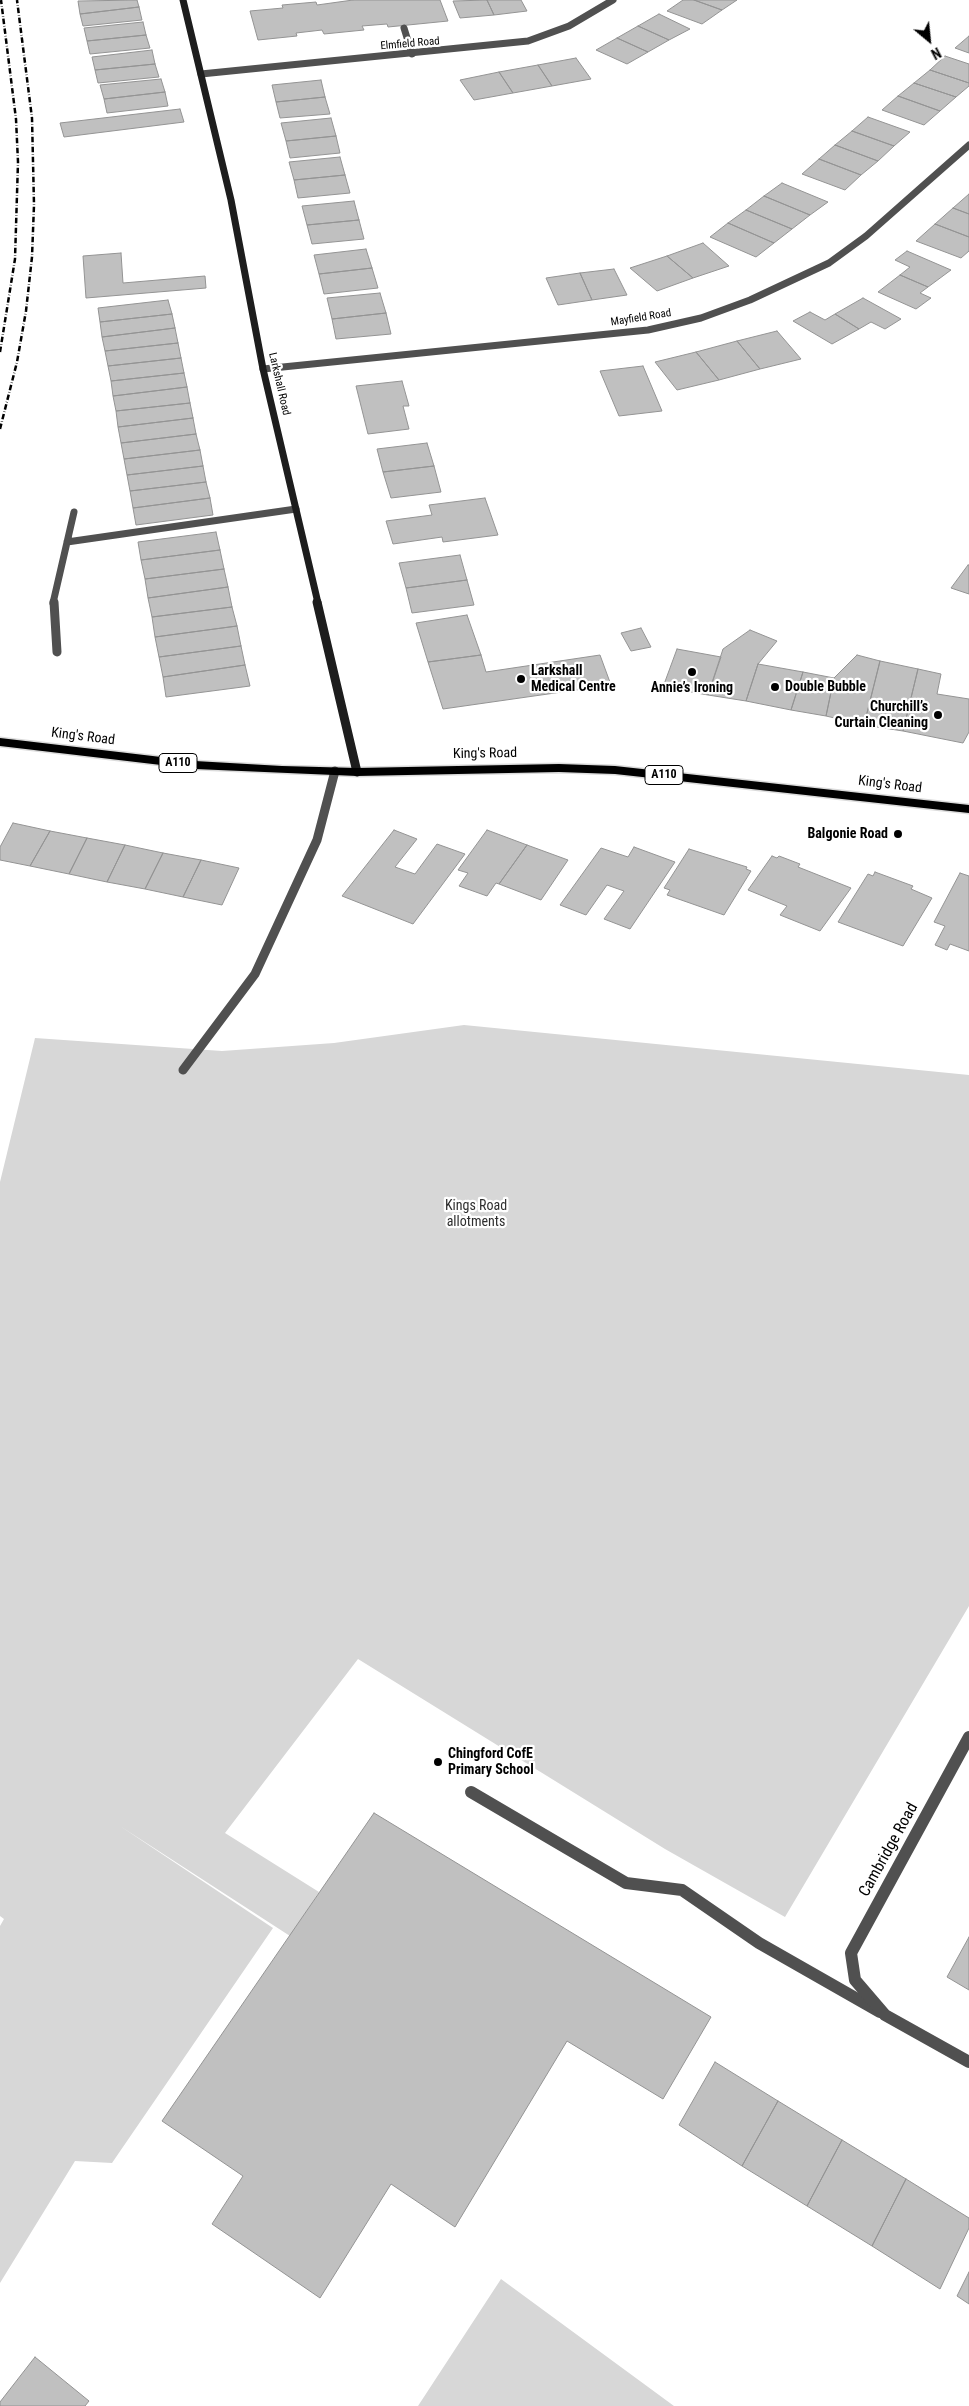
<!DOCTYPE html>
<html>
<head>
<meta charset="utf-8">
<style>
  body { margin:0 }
  #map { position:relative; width:969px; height:2406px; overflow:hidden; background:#fff; font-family:"Roboto Condensed",sans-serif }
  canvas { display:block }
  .north { position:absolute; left:904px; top:15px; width:50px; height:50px; -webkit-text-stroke:4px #fff; paint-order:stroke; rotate:152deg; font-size:14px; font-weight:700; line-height:20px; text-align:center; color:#000 }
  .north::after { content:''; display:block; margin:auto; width:18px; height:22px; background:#000; clip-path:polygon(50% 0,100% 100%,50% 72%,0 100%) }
</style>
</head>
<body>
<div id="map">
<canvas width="969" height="2406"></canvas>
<div class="north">N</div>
</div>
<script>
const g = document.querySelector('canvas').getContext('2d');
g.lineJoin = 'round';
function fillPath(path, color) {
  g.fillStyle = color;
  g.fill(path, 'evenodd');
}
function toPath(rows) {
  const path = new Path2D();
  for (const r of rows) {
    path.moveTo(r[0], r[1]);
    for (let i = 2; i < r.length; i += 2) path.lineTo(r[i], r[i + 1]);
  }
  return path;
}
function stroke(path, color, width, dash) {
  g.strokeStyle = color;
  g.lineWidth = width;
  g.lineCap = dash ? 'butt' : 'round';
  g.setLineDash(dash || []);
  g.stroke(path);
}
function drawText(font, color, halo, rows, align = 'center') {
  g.font = font + ' "Roboto Condensed",sans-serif';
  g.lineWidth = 4.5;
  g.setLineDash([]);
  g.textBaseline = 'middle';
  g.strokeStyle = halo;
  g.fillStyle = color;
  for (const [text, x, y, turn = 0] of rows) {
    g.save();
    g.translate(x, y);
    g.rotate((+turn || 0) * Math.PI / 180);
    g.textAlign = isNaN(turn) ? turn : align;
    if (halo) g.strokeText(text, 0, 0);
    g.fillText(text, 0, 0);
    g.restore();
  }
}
const green = toPath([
  [464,1025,969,1075,969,1606,785,1917,665,1849,358,1659,225,1833,319,1892,290,1936,120,1826,273,1928,112,2163,75,2161,0,2283,0,1926,4,1919,0,1916,0,1182,35,1038,222,1051,334,1043],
  [501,2279,674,2406,418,2406]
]);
const building = toPath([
  [137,0,139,7,80,14,78,1,137,0],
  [353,0,440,0,448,21,388,27,387,24,362,26,364,30,324,34,322,30,296,33,297,36,258,40,250,11,283,8,282,5,316,2,317,5,353,0],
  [487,0,494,15,460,18,453,1,487,0],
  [487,0,521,0,527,11,494,15,487,0],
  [683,0,694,0,722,10,702,24,667,11,683,0],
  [694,0,737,0,722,10,694,0],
  [139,7,142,20,83,26,80,14,139,7],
  [659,14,690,29,669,40,638,26,659,14],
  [143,22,146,35,87,41,84,28,143,22],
  [638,26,669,40,648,52,617,38,638,26],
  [146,35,150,48,90,54,87,41,146,35],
  [969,36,969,53,955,48,969,36],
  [617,38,648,52,627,64,596,50,617,38],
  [152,50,155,64,95,70,92,57,152,50],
  [945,56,969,64,969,83,930,70,945,56],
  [576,58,591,79,552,86,538,65,576,58],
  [155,64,159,77,98,83,95,70,155,64],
  [538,65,552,86,513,93,499,72,538,65],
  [930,70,969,83,969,86,956,97,914,83,930,70],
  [499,72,513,93,474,100,460,80,499,72],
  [161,79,165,92,104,99,100,85,161,79],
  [321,80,325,97,276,102,272,85,321,80],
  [914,83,956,97,940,111,898,96,914,83],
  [165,92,168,106,107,113,104,99,165,92],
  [898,96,940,111,924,125,882,110,898,96],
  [325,97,330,114,280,118,276,102,325,97],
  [180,109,184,122,64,137,60,123,180,109],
  [868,117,910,132,894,146,852,131,868,117],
  [331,118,336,136,286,141,281,123,331,118],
  [852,131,894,146,878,161,835,145,852,131],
  [336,136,340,153,290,158,286,141,336,136],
  [835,145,878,161,861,175,819,159,835,145],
  [340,157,345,175,294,180,289,162,340,157],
  [819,159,861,175,845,190,802,174,819,159],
  [345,175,350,193,298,198,294,180,345,175],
  [782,183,828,202,810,215,764,196,782,183],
  [969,194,969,214,953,208,969,194],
  [764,196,810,215,792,229,746,210,764,196],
  [354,201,359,220,307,225,302,206,354,201],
  [953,208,969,214,969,237,935,224,953,208],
  [746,210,792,229,774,243,728,223,746,210],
  [359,220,364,239,312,244,307,225,359,220],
  [728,223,774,243,756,257,710,237,728,223],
  [935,224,969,237,969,251,961,258,916,241,935,224],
  [703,243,729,266,693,278,667,256,703,243],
  [366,249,372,268,319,274,314,255,366,249],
  [907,251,951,270,928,287,900,275,910,267,895,260,907,251],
  [121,253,123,283,205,276,206,288,86,298,83,256,121,253],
  [667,256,693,278,657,291,630,268,667,256],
  [372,268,378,288,324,294,319,274,372,268],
  [614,269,627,295,592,300,580,273,614,269],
  [580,273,592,300,558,305,546,278,580,273],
  [900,275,928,287,920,293,931,298,916,309,878,292,900,275],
  [380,293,386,313,332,319,327,298,380,293],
  [863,298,901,319,885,329,871,322,859,329,835,314,863,298],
  [168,300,172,314,100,322,98,308,168,300],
  [810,312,825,320,835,314,859,329,832,344,793,321,810,312],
  [386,313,391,334,336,339,332,319,386,313],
  [172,314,175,328,102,337,100,322,172,314],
  [175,328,178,343,105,351,102,337,175,328],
  [777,331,801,359,760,369,737,341,777,331],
  [737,341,760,369,719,380,696,352,737,341],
  [178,343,181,358,108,366,105,351,178,343],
  [696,352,719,380,677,390,655,362,696,352],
  [181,358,184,373,111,381,108,366,181,358],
  [643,366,662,411,619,416,600,371,643,366],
  [184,373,187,387,113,396,111,381,184,373],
  [402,381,409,406,403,406,409,429,368,434,356,386,402,381],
  [187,387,190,403,116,411,113,396,187,387],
  [190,403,193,418,118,427,116,411,190,403],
  [193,418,196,434,121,443,118,427,193,418],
  [196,434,200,450,124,459,121,443,196,434],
  [427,443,434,466,383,472,377,449,427,443],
  [200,450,203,466,127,475,124,459,200,450],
  [203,466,206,482,130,491,127,475,203,466],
  [434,466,441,492,391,498,383,472,434,466],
  [206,482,210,498,133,508,130,491,206,482],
  [210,498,213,515,136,525,133,508,210,498],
  [485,498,498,535,443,542,442,537,393,544,386,521,432,515,429,505,485,498],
  [216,532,220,550,141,560,138,542,216,532],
  [220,550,224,569,145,579,141,560,220,550],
  [460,555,467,580,406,588,399,563,460,555],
  [968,565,969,565,969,594,951,588,968,565],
  [224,569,228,587,148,598,145,579,224,569],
  [467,580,474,605,412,613,406,588,467,580],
  [228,587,232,607,152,617,148,598,228,587],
  [232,607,237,626,155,637,152,617,232,607],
  [467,615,481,655,428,662,416,623,467,615],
  [237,626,241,646,159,657,155,637,237,626],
  [641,628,651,647,631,651,621,633,641,628],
  [750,630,777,641,758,664,746,701,708,695,723,649,750,630],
  [241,646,245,665,163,677,159,657,241,646],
  [677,649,721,657,708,695,663,687,677,649],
  [481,655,486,672,600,655,611,685,443,709,428,662,481,655],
  [857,655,880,661,864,725,826,716,834,678,857,655],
  [880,661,918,669,903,731,864,725,880,661],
  [758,664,803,672,791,710,746,701,758,664],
  [245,665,250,686,166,697,163,677,245,665],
  [918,669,941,674,937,694,969,699,969,732,963,743,903,731,918,669],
  [803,672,834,678,826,716,791,710,803,672],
  [13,823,50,831,30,866,0,860,0,847,13,823],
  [394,830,417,839,395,867,415,874,437,844,465,854,413,924,342,896,394,830],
  [487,830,527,845,499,884,496,883,487,896,459,886,468,873,458,870,487,830],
  [50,831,87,838,69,874,30,866,50,831],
  [87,838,125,845,107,882,69,874,87,838],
  [125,845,163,853,145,889,107,882,125,845],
  [527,845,568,860,541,900,499,884,527,845],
  [634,847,675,862,630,929,604,919,624,891,607,885,586,915,560,905,601,848,628,857,634,847],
  [689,849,747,867,746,869,751,871,724,915,667,895,670,890,664,888,689,849],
  [163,853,201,860,183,897,145,889,163,853],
  [772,856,777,858,779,856,800,864,798,867,851,888,820,931,780,915,787,906,748,890,772,856],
  [201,860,239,868,222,905,183,897,201,860],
  [875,872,913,886,911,889,932,898,903,946,838,922,868,874,873,876,875,872],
  [960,873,969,876,969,951,950,944,947,950,935,945,945,926,934,922,960,873],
  [374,1813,711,2017,663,2099,567,2041,455,2227,391,2184,320,2298,212,2224,243,2176,162,2121,374,1813],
  [969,1937,969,1990,947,1977,969,1937],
  [715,2062,778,2101,742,2166,679,2125,715,2062],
  [778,2101,842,2140,807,2206,742,2166,778,2101],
  [842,2140,906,2179,872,2246,807,2206,842,2140],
  [906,2179,969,2218,969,2228,940,2289,872,2246,906,2179],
  [969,2272,969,2304,957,2296,969,2272],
  [35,2357,89,2401,85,2406,0,2406,0,2402,35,2357]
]);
const laneFar2 = toPath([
  [404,28,412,54],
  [67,542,296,509],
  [53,603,74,512]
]);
const laneFar1 = toPath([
  [54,602,57,652],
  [183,1070,255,974,317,840,335,771]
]);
const lane = toPath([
  [471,1792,626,1883,682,1890,759,1943,880,2012]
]);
const streetFar1 = toPath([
  [201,74,528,41,569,26,613,0],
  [263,369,648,330,701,318,750,300,829,263,866,236,969,145]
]);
const street = toPath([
  [969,1737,851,1953,855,1980,885,2015,969,2062]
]);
const secondaryFar1 = toPath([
  [183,0,231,200,263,369,318,603]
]);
const secondary = toPath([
  [317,602,357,772]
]);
const primary = toPath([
  [0,738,195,761,282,766,357,768,559,764,615,766,969,805,969,813,615,774,559,772,357,776,195,769,0,746,0,738]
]);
const rail = toPath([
  [0,352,15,259,18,162,16,119,1,0],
  [0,429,17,362,26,311,32,257,34,205,32,118,17,0]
]);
const markers = [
  [692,672,5,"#000"],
  [521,679,5,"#000"],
  [775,687,5,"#000"],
  [938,715,5,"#000"],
  [898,834,5,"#000"],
  [438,1762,5,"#000"]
];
const farStreetnames = [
  ["Elmfield Road",410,44,-5],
  ["Mayfield Road",641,318,-9],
  ["Larkshall Road",279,384,77]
];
const shields = [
  [178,763,38],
  [664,775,38]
];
const shieldNames = [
  ["A110",178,763],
  ["A110",664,775]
];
const poiNames = [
  ["Larkshall",531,671],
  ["Medical Centre",531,687],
  ["Double Bubble",785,687],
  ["Annie’s Ironing",692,688,"center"],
  ["Churchill’s",928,707,"right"],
  ["Curtain Cleaning",928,723,"right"],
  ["Balgonie Road",888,834,"right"],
  ["Chingford CofE",448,1754],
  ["Primary School",448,1770]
];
const streetNames = [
  ["King's Road",83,737,7],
  ["King's Road",485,754,-1],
  ["King's Road",890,785,7]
];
const parkNames = [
  ["Kings Road",476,1206],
  ["allotments",476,1222]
];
const nearStreetnames = [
  ["Cambridge Road",889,1850,-61]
];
fillPath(green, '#d7d7d7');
fillPath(building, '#c0c0c0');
stroke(building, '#949494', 1);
stroke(primary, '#dbdbdb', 3);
stroke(laneFar2, '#505050', 7);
stroke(laneFar1, '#505050', 9);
stroke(lane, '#505050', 12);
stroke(streetFar1, '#505050', 7);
stroke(street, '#505050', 12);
stroke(secondaryFar1, '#1d1d1d', 7);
stroke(secondary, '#1d1d1d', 9);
fillPath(primary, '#000');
stroke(rail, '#000', 2.5, [5.5, 2, 0.5, 2]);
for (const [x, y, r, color] of markers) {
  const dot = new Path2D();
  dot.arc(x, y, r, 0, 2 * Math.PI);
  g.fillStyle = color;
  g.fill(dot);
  stroke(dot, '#fff', 2);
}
drawText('11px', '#000', '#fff', farStreetnames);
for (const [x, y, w] of shields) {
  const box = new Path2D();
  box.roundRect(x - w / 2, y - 9.5, w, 19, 4);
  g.fillStyle = '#fff';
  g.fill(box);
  stroke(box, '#000', 1);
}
drawText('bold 12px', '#000', null, shieldNames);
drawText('bold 14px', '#000', '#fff', poiNames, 'left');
drawText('14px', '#000', '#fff', streetNames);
drawText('14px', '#2e2e2e', '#fff', parkNames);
drawText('16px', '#000', '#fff', nearStreetnames);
</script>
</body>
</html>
